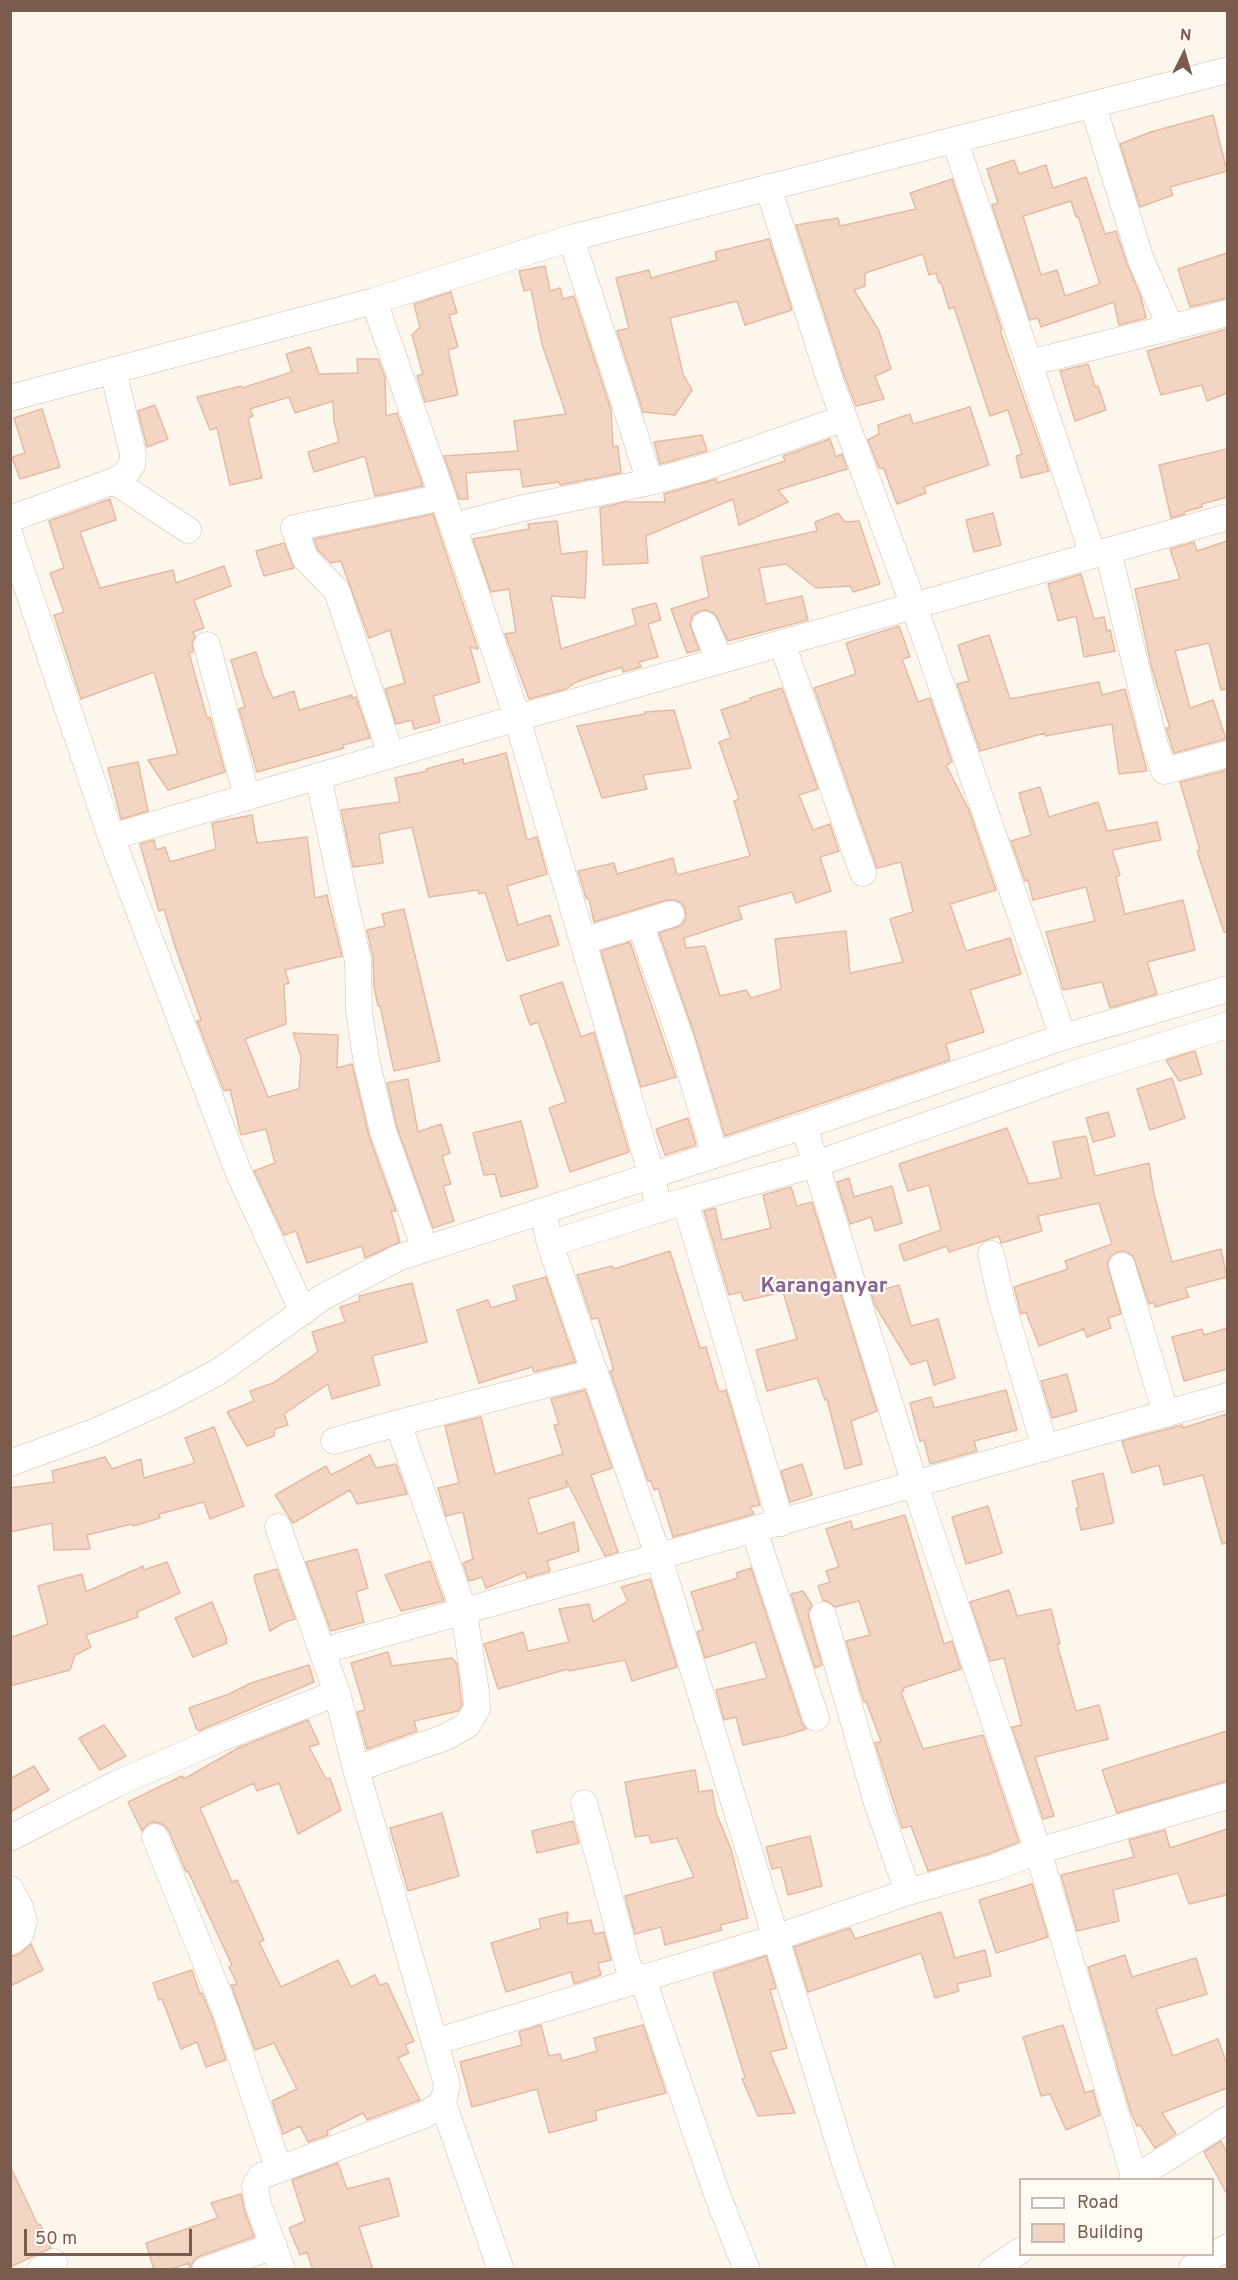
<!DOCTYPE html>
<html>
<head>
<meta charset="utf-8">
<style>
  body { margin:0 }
  #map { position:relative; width:1238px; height:2280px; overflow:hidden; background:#fdf6ec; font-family:Overpass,sans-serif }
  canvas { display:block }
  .frame { position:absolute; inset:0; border:12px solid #7a5c4d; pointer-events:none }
  .legend { position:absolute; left:1019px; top:2178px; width:195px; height:78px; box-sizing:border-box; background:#fffaf3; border:2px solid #cabbb1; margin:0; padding:8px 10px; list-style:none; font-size:18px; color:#7a5c4d }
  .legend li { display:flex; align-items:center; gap:12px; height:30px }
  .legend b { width:30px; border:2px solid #cabbb1 }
  .north { position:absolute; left:1154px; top:24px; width:60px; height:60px; -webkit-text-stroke:4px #fffaf3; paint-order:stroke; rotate:5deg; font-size:16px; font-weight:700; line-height:24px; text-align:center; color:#7a5c4d }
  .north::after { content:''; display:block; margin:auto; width:21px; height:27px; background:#7a5c4d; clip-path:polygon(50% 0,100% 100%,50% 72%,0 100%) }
  .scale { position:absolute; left:24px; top:2229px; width:168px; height:27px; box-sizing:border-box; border:3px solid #7a5c4d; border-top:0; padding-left:8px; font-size:18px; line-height:21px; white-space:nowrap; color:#7a5c4d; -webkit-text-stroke:4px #fffaf3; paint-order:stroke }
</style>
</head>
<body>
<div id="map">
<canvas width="1238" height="2280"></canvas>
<div class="frame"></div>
<ul class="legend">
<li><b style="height:8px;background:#fff"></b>Road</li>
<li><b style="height:16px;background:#f3d5c3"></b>Building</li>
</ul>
<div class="north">N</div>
<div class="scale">50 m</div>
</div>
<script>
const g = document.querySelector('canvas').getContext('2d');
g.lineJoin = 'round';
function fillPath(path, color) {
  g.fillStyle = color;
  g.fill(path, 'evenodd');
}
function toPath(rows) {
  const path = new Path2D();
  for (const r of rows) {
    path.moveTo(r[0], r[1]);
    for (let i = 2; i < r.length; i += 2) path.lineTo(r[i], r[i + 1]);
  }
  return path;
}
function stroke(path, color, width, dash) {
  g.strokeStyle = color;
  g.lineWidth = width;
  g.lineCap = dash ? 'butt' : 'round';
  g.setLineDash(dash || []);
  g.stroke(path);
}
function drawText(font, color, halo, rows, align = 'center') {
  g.font = font + ' Overpass,sans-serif';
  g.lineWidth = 4.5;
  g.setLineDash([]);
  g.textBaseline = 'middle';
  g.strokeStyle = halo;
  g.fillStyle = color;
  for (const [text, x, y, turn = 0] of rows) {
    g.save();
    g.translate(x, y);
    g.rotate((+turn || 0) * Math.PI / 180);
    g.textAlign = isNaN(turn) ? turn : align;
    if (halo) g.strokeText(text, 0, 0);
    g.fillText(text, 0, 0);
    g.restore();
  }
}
const building = toPath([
  [1213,115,1227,171,1170,187,1173,195,1140,207,1120,144,1151,132,1213,115],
  [1014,160,1019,174,1046,165,1053,188,1086,177,1105,234,1116,231,1127,264,1141,297,1146,318,1119,325,1114,302,1041,327,1038,318,1030,320,992,205,998,203,987,169,1014,160],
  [1071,201,1076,217,1078,216,1100,284,1065,296,1057,270,1041,275,1023,216,1071,201],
  [952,179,1002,330,1000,330,1049,471,1021,478,1016,456,1022,454,1008,410,990,416,954,307,949,309,941,282,939,283,936,273,929,275,923,254,865,273,865,286,854,290,879,331,891,369,875,376,884,399,856,406,844,375,796,225,838,218,840,226,916,209,910,193,952,179],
  [769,239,792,310,745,325,737,301,670,318,683,374,692,390,675,415,643,412,617,331,629,328,616,278,649,270,651,278,717,260,715,252,769,239],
  [1227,253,1227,298,1190,307,1178,269,1227,253],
  [545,266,550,291,560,288,563,299,574,296,611,410,613,447,618,446,621,473,560,485,559,482,523,487,520,469,466,473,468,499,459,499,444,456,518,451,514,421,566,414,542,344,531,289,524,291,519,271,545,266],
  [451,292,457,313,449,315,458,347,448,350,458,395,425,402,417,376,423,374,412,335,420,327,414,304,451,292],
  [1227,329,1227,393,1207,401,1202,385,1161,395,1147,351,1227,329],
  [310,347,319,374,358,373,357,359,378,359,385,377,386,416,397,413,423,486,375,496,365,456,314,472,308,452,339,442,334,421,333,401,295,413,289,397,250,409,253,416,248,418,262,478,230,485,217,428,210,430,197,397,241,386,242,388,292,372,286,354,310,347],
  [1088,364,1095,387,1098,386,1106,410,1075,421,1060,371,1088,364],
  [155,405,168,439,147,447,138,411,155,405],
  [970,407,989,465,924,487,926,493,897,504,884,469,879,468,868,440,879,434,878,425,910,414,913,424,970,407],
  [42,409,60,467,20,479,12,457,25,453,14,418,42,409],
  [702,435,707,451,660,464,654,442,702,435],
  [830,439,836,457,842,454,847,469,778,490,788,502,739,525,733,499,646,536,648,563,603,565,600,508,625,502,665,502,664,494,716,479,717,483,785,461,783,456,830,439],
  [1227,449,1227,497,1202,504,1202,507,1184,512,1185,514,1171,518,1159,465,1227,449],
  [110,499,116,520,80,532,100,588,173,570,176,583,224,566,231,586,194,600,204,628,193,632,195,637,192,642,193,652,189,653,207,718,210,717,225,772,168,790,148,760,178,754,154,672,81,699,54,615,64,612,50,573,64,568,49,521,110,499],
  [838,513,845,522,859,521,880,584,853,592,850,586,816,588,786,564,759,568,766,604,802,596,808,620,728,641,715,614,707,610,700,611,693,615,690,624,699,650,687,653,671,609,709,597,701,557,817,531,815,522,838,513],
  [993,513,1001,545,974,552,966,520,993,513],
  [433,514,478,649,470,647,480,682,433,696,440,722,414,729,412,720,396,724,385,689,405,683,390,630,369,638,341,561,331,563,318,550,314,539,433,514],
  [557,521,561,554,587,551,585,598,551,596,561,649,636,625,632,609,656,603,661,620,648,624,658,657,639,662,641,667,623,672,622,667,576,682,566,689,529,699,505,634,516,632,509,589,491,592,473,539,529,529,528,524,557,521],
  [1227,541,1227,689,1221,690,1209,643,1175,651,1190,708,1213,700,1226,739,1174,753,1166,728,1170,728,1152,669,1135,589,1180,579,1170,549,1194,542,1197,551,1227,541],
  [284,543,294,568,264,576,256,551,284,543],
  [1081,574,1094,619,1104,617,1107,631,1110,630,1115,651,1084,657,1076,616,1058,621,1048,584,1081,574],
  [899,626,910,657,902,659,918,702,930,698,952,762,946,765,969,810,996,890,950,904,966,951,1010,938,1021,974,970,990,984,1032,946,1044,950,1060,725,1136,694,1033,659,933,682,925,686,917,685,909,682,903,675,900,667,900,594,922,589,899,586,898,578,871,614,863,617,874,673,858,677,875,750,856,734,801,739,799,719,742,731,738,721,710,751,700,750,698,782,688,818,789,799,795,813,830,830,824,839,851,820,857,831,891,796,903,792,892,738,907,742,919,684,938,686,948,705,946,720,996,746,990,751,998,781,989,775,939,846,931,850,973,903,962,890,919,913,912,901,862,877,868,814,688,856,674,846,643,899,626],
  [989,635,1010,699,1099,682,1102,695,1125,689,1147,771,1119,774,1112,724,1045,736,1045,733,980,751,957,684,969,681,958,645,989,635],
  [256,652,264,678,273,698,294,691,299,710,352,695,352,698,356,697,370,738,343,745,344,748,257,772,239,709,245,707,231,660,256,652],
  [674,710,691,768,643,775,647,789,602,798,577,726,645,714,645,712,674,710],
  [506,753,527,840,537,837,547,874,507,886,518,925,550,915,559,945,507,961,485,892,479,894,478,890,429,897,412,827,379,834,383,863,353,867,341,810,400,802,395,778,427,771,426,769,463,759,464,764,506,753],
  [138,762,148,811,121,819,108,768,138,762],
  [1227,770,1227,932,1224,932,1197,851,1200,850,1180,782,1227,770],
  [1040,787,1049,817,1098,802,1107,831,1157,822,1161,840,1112,850,1120,875,1116,877,1125,914,1183,900,1195,950,1147,962,1157,994,1110,1008,1102,982,1063,990,1046,932,1095,921,1086,887,1033,900,1028,880,1025,881,1011,841,1031,835,1019,793,1040,787],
  [252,815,257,843,307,837,315,898,327,895,342,956,285,970,289,983,284,985,286,1024,245,1039,268,1097,299,1089,301,1057,293,1033,338,1035,337,1068,352,1064,369,1136,396,1211,391,1211,400,1242,365,1258,362,1246,307,1263,296,1231,284,1235,254,1171,275,1163,266,1129,241,1135,230,1089,224,1091,197,1021,201,1020,176,949,164,909,159,911,140,844,154,840,156,850,165,847,170,862,216,849,212,823,252,815],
  [404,909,440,1061,394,1071,380,1006,378,1006,374,987,373,958,367,930,385,926,382,914,404,909],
  [630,942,676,1077,641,1087,601,951,630,942],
  [562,982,581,1037,594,1032,629,1152,570,1172,549,1108,566,1102,538,1022,530,1025,520,996,562,982],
  [1195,1051,1202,1074,1179,1081,1166,1060,1195,1051],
  [1172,1078,1185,1118,1150,1130,1137,1089,1172,1078],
  [408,1079,418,1132,441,1124,450,1153,442,1156,451,1184,443,1186,454,1221,433,1228,397,1127,387,1083,408,1079],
  [1108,1112,1115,1136,1093,1142,1086,1118,1108,1112],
  [688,1118,696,1145,665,1155,656,1129,688,1118],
  [521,1121,538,1187,501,1197,495,1174,484,1175,473,1133,521,1121],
  [1007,1128,1029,1184,1061,1178,1053,1142,1086,1136,1095,1176,1149,1163,1154,1194,1172,1262,1221,1249,1227,1277,1185,1288,1189,1297,1155,1307,1154,1302,1149,1304,1133,1256,1125,1251,1117,1252,1111,1256,1107,1263,1121,1314,1108,1318,1111,1328,1087,1337,1084,1329,1039,1346,1026,1312,1021,1314,1014,1287,1068,1269,1065,1261,1112,1244,1099,1203,1038,1216,1042,1231,1001,1243,999,1236,949,1252,947,1246,904,1261,899,1245,941,1230,929,1185,908,1191,899,1164,1007,1128],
  [849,1178,854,1197,892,1186,902,1223,875,1231,871,1217,850,1224,837,1182,849,1178],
  [791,1187,797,1206,812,1202,877,1411,851,1421,862,1464,845,1469,827,1399,825,1400,817,1378,767,1391,756,1350,797,1339,783,1292,744,1301,741,1292,729,1295,704,1211,715,1208,722,1240,771,1228,763,1195,791,1187],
  [670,1251,700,1348,706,1347,719,1392,726,1390,760,1505,750,1507,754,1514,673,1537,658,1488,654,1490,651,1481,648,1481,610,1371,614,1370,598,1318,592,1319,577,1275,612,1266,614,1269,670,1251],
  [546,1277,575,1362,534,1372,532,1367,479,1383,457,1310,488,1300,491,1308,517,1300,513,1286,546,1277],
  [412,1283,427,1342,372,1356,380,1385,332,1399,328,1384,284,1414,288,1425,275,1429,274,1436,247,1446,227,1412,254,1401,250,1391,273,1383,318,1352,312,1332,345,1322,340,1307,360,1301,359,1296,412,1283],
  [899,1285,911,1326,938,1319,955,1378,934,1385,927,1360,911,1365,875,1305,871,1293,899,1285],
  [1227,1328,1227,1369,1184,1381,1172,1337,1202,1329,1204,1335,1227,1328],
  [1067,1374,1077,1411,1052,1418,1041,1381,1067,1374],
  [585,1390,612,1468,591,1475,618,1552,605,1556,566,1480,567,1487,528,1499,538,1534,574,1522,579,1551,547,1561,550,1571,527,1578,525,1572,486,1588,482,1577,469,1581,463,1563,473,1559,463,1512,446,1516,438,1488,459,1483,445,1426,481,1417,495,1474,563,1454,554,1425,559,1424,551,1399,585,1390],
  [1006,1390,1017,1430,974,1441,977,1451,930,1464,924,1440,920,1441,910,1403,931,1397,934,1408,1006,1390],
  [1227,1414,1227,1543,1222,1544,1203,1475,1164,1485,1159,1465,1132,1473,1122,1441,1182,1425,1183,1428,1227,1414],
  [214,1427,244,1506,210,1519,204,1502,159,1514,160,1518,133,1526,132,1524,87,1535,90,1549,54,1550,52,1523,10,1532,10,1488,54,1482,52,1471,105,1457,112,1469,141,1459,144,1478,195,1463,185,1438,214,1427],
  [370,1455,376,1468,396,1464,407,1494,357,1504,350,1490,293,1523,275,1495,326,1466,331,1475,370,1455],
  [802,1464,812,1495,790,1502,781,1471,802,1464],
  [1103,1473,1114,1523,1081,1530,1076,1508,1079,1508,1072,1481,1103,1473],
  [988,1506,1002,1553,966,1564,952,1517,988,1506],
  [905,1515,944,1644,952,1641,961,1669,903,1688,904,1691,901,1692,923,1749,983,1735,1019,1842,991,1853,928,1871,911,1826,902,1828,875,1743,881,1741,866,1701,864,1702,846,1641,870,1635,859,1601,835,1607,827,1601,823,1600,818,1586,830,1582,826,1571,839,1567,826,1529,851,1521,853,1530,905,1515],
  [357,1549,368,1588,356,1592,364,1622,331,1631,306,1562,357,1549],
  [430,1561,444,1601,401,1611,385,1575,430,1561],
  [167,1562,180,1593,137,1612,138,1617,86,1635,91,1647,75,1655,70,1670,10,1686,10,1638,48,1624,38,1586,82,1574,86,1592,143,1566,144,1570,167,1562],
  [751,1568,802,1723,806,1729,784,1736,743,1745,736,1717,724,1720,716,1690,767,1678,755,1642,705,1658,697,1632,703,1630,691,1592,738,1578,736,1573,751,1568],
  [277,1569,295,1619,285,1622,270,1631,254,1578,255,1575,277,1569],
  [650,1579,677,1667,632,1681,625,1660,569,1671,568,1669,498,1689,484,1644,523,1632,528,1651,569,1642,559,1609,589,1604,593,1622,628,1601,621,1587,650,1579],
  [1009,1590,1017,1616,1051,1609,1060,1644,1057,1644,1076,1711,1099,1705,1108,1739,1035,1757,1054,1816,1043,1819,1012,1727,1022,1725,1004,1658,990,1661,970,1602,1009,1590],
  [803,1591,812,1605,808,1612,809,1619,822,1665,815,1668,791,1594,803,1591],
  [212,1602,227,1639,225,1639,227,1643,193,1657,175,1618,212,1602],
  [388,1652,392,1666,452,1658,457,1664,462,1705,458,1711,414,1721,417,1731,367,1749,357,1712,365,1710,351,1663,388,1652],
  [309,1665,314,1682,199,1731,196,1728,189,1708,229,1694,251,1683,309,1665],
  [308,1720,319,1744,309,1747,326,1779,330,1778,341,1810,298,1834,279,1783,257,1791,254,1783,200,1808,232,1882,237,1880,264,1940,259,1942,281,1987,338,1960,351,1987,375,1975,380,1985,387,1983,414,2041,405,2045,409,2053,398,2058,420,2100,367,2120,363,2113,327,2131,328,2135,308,2142,300,2126,283,2134,272,2101,297,2089,274,2043,255,2050,231,1985,237,1984,229,1967,232,1965,188,1871,186,1872,169,1831,164,1825,156,1822,149,1823,142,1831,128,1802,182,1776,184,1779,240,1747,308,1720],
  [104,1725,126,1756,100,1770,79,1738,104,1725],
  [1227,1731,1227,1781,1117,1813,1102,1770,1227,1731],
  [34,1766,49,1790,10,1812,10,1779,34,1766],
  [695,1770,699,1792,712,1790,716,1813,731,1849,748,1918,720,1925,722,1930,665,1945,661,1927,635,1934,625,1896,694,1877,677,1838,651,1843,649,1835,635,1837,625,1782,695,1770],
  [442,1813,459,1876,408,1891,390,1828,442,1813],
  [573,1821,579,1843,537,1853,532,1831,573,1821],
  [1227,1829,1227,1895,1189,1904,1178,1873,1113,1890,1119,1921,1077,1931,1061,1875,1134,1857,1129,1840,1165,1830,1170,1848,1227,1829],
  [810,1836,822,1886,788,1895,781,1867,772,1869,766,1847,810,1836],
  [1032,1884,1048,1937,996,1953,979,1900,1032,1884],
  [568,1912,567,1924,591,1920,594,1934,604,1932,611,1960,598,1963,601,1975,574,1984,571,1972,506,1992,491,1943,541,1928,539,1919,568,1912],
  [941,1912,955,1958,985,1950,991,1976,957,1984,959,1991,935,1998,921,1953,808,1992,794,1947,850,1928,855,1939,941,1912],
  [31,1944,43,1970,10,1986,10,1957,19,1954,31,1944],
  [1125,1955,1132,1977,1196,1958,1207,1994,1156,2009,1173,2056,1218,2039,1227,2064,1227,2088,1162,2113,1176,2134,1155,2148,1140,2125,1137,2126,1131,2113,1088,1967,1125,1955],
  [766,1956,776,1988,770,1990,787,2048,770,2052,795,2113,758,2116,742,2079,745,2078,713,1973,766,1956],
  [192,1970,200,1994,202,1993,212,2017,226,2060,206,2067,197,2042,181,2049,162,1999,159,2000,153,1983,192,1970],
  [541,2025,549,2056,560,2054,562,2061,597,2051,594,2038,643,2025,666,2093,595,2111,597,2120,549,2133,537,2089,472,2107,460,2062,522,2045,519,2032,541,2025],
  [1063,2025,1085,2093,1093,2090,1100,2115,1066,2130,1050,2094,1041,2096,1023,2037,1063,2025],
  [1221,2141,1227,2153,1227,2194,1204,2152,1221,2141],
  [338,2163,347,2189,389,2178,399,2216,359,2227,373,2270,313,2270,307,2252,300,2255,289,2228,305,2221,292,2180,338,2163],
  [10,2166,38,2225,40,2224,51,2248,10,2267,10,2166],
  [241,2194,244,2209,254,2237,200,2256,193,2261,190,2270,189,2263,168,2270,154,2270,146,2243,218,2218,211,2203,241,2194]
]);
const minor = toPath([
  [1093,106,1141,260,1171,328],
  [955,141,1093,555],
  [768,187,830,380,914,606,1063,1037],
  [571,238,650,482],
  [374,301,472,581,517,718,652,1176,659,1210],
  [1029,363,1228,313],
  [10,398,374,301,571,238,1228,70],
  [114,481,188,530],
  [10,519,114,481,124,476,132,465,133,454,113,370],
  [453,526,519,509,650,482,703,468,844,418],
  [10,536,111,837,238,1171,303,1312],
  [1108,551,1155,745,1164,771,1228,754],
  [705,625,720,661],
  [782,643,863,873],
  [207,645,247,797],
  [391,755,337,591,305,558,294,528,443,497],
  [318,776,358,961,359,1011,367,1064,383,1131,425,1249],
  [111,837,517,718,1228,517],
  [640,924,680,1037,715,1155],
  [583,941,671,914],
  [804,1126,915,1485,1038,1851,1135,2180],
  [685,1201,781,1523],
  [543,1211,550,1244,659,1558,845,2163,882,2270],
  [550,1244,685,1201,816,1164,1067,1076,1228,1025],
  [991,1254,1001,1299,1045,1448],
  [1122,1266,1166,1414],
  [398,1423,595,1372],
  [334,1441,398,1423,464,1612,476,1692,477,1709,467,1725,446,1737,356,1769],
  [10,1463,94,1432,165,1400,218,1372,323,1297,398,1258,804,1126,1063,1037,1228,989],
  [278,1527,337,1693,356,1769,447,2085,443,2103,424,2115,261,2176,255,2186,258,2204,282,2270],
  [754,1530,816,1718],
  [823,1615,877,1803,908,1892],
  [322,1651,1228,1396],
  [584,1803,632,1980],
  [155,1837,226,2012,279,2170],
  [10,1838,116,1784,219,1739,337,1693],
  [10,1889,19,1905,24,1921,20,1935,10,1942],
  [642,1977,718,2197,747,2270],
  [435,2042,775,1938,908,1892,996,1867,1038,1851,1228,1796],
  [443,2103,501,2270],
  [1132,2180,1228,2119],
  [1192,2268,1228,2247],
  [40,2270,54,2262],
  [205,2270,274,2246],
  [992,2270,1020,2251]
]);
const quarterNames = [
  ["Karanganyar",824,1288]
];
fillPath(building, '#f3d5c3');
stroke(building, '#e6bba3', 1.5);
stroke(minor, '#d1beb0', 27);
stroke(minor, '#fff', 26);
drawText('bold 21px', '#846695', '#fffaf3', quarterNames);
</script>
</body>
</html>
